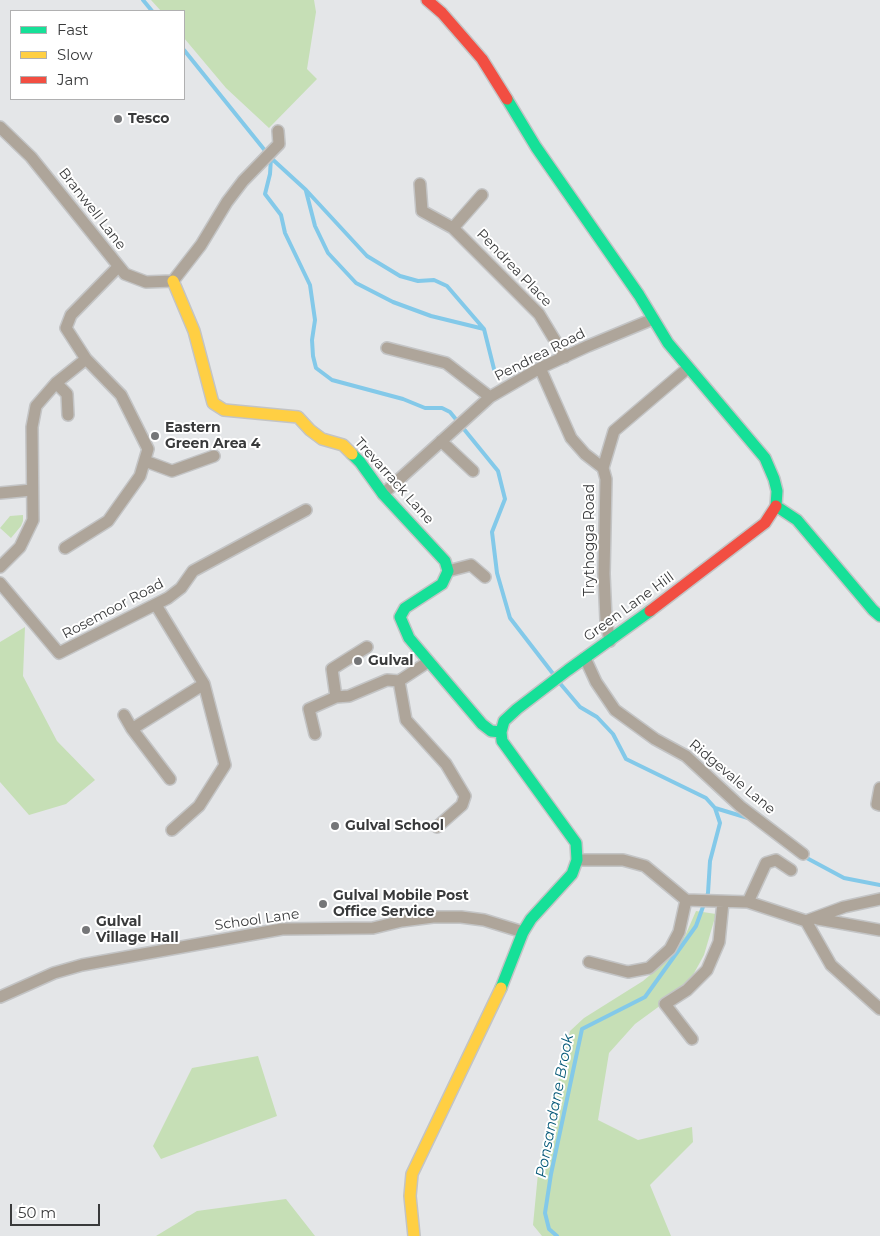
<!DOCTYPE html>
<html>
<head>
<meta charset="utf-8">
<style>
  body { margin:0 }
  #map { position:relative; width:880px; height:1236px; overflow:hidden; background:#e4e6e8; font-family:Montserrat,sans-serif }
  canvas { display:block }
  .legend { position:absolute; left:10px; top:10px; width:175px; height:90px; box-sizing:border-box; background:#fff; border:1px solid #b0b0b1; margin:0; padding:6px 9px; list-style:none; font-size:15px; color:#393a3b }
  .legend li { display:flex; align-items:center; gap:10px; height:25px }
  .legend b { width:25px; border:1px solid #b0b0b1 }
  .scale { position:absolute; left:10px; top:1204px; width:90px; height:22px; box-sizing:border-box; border:2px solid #393a3b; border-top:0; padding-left:6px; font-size:15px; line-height:18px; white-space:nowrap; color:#393a3b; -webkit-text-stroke:4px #fff; paint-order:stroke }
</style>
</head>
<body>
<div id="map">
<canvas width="880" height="1236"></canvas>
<ul class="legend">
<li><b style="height:6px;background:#16e098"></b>Fast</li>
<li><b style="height:6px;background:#ffcf43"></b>Slow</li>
<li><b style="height:6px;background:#f24e42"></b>Jam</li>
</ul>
<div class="scale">50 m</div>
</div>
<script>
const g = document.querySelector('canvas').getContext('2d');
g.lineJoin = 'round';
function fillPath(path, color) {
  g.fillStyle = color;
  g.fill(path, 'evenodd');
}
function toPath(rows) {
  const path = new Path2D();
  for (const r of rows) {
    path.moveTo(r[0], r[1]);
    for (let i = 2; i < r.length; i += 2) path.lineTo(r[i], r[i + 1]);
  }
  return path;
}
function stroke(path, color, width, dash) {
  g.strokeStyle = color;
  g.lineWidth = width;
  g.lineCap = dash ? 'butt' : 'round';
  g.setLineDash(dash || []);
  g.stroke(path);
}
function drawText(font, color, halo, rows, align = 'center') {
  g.font = font + ' Montserrat,sans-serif';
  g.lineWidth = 4;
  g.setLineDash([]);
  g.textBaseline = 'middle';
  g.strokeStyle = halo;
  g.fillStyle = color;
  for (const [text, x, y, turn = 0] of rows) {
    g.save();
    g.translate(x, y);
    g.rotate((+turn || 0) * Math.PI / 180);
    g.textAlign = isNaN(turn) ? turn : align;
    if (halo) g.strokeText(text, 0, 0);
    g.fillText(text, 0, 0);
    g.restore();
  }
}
const green = toPath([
  [151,0,314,0,316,12,307,69,317,79,269,128,226,88,184,38,184,11,161,11],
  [23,515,23,521,21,526,11,538,0,528,10,516],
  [25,627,23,676,57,741,95,780,66,804,29,815,0,782,0,642],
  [696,911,716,914,704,955,687,986,635,1024,609,1053,598,1120,638,1140,692,1127,693,1142,650,1185,671,1236,542,1236,533,1225,539,1163,570,1031,584,1018,643,981,656,970,685,936],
  [258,1056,277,1116,161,1159,153,1146,192,1068],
  [286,1199,315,1236,156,1236,197,1211]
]);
const stream = toPath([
  [143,0,152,11],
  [184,50,271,158,306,190,367,256,400,276,418,281,434,280,447,286,484,329],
  [271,158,270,174,265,194,281,215,285,233,310,285,315,320,312,340,313,356,316,368,332,380,403,399,425,408,442,408,450,412,498,471,505,499,492,532,497,573,510,618,554,675],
  [306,191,315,226,328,253,356,283,393,302,431,316,484,329,494,369],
  [715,808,748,818],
  [803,856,844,878,880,885],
  [557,1236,549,1229,545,1213,551,1174,582,1029,645,997,696,926,708,893,710,861,720,823,715,808,706,798,626,759,613,734,597,717,580,707,558,681]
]);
const street = toPath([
  [0,127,31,157,125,274,146,282,173,281,201,245,227,202,243,181,279,144,278,131],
  [420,184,422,211,453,228,482,195],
  [453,228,539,314,565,357],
  [387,348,446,363,490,397],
  [540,368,571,438,585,454,603,468,606,479,604,574,606,620,610,641],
  [56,383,67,394,68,415],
  [441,441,473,471],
  [145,461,172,471,214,456],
  [603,468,614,431,688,368],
  [0,493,32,490],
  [383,494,490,397,540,368,588,346,653,319],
  [65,548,108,521,140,476,148,449,121,395,86,359,66,328,71,315,118,267],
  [0,567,20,547,33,520,32,427,36,406,56,383,86,359],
  [448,571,471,565,485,577],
  [0,583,59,653,168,598,181,588,193,571,306,510],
  [156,605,204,684,225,765,199,806,172,830],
  [585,658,596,682,615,710,655,739,686,756,740,806,803,854],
  [399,681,406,720,446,764,465,796,462,805,437,827],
  [336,697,332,669,367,647],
  [124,715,132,729],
  [315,734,309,709,336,697,349,696,387,680,399,681,428,662],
  [170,779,132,729,204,684],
  [880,788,877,804,880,805],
  [577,860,623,860,645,866,686,900,748,902,806,921],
  [748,902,766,863,776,860,791,870],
  [818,919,880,930],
  [806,921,831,965,880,1009],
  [806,921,844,907,880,899],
  [589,962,628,972,649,968,670,949,679,932,686,900],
  [0,997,54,973,82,965,282,929,373,928,402,921,433,917,461,917,484,920,523,932],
  [692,1039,665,1004,687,990,707,970,719,942,723,902]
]);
const fast = toPath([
  [507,99,536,147,639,295,668,343,765,458,774,479,777,491,776,506,797,520,873,610,880,616],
  [352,454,360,462,383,494,445,561,448,571,442,584,405,608,400,617,409,638,482,724,491,731,501,732],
  [501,988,523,932,531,919,572,874,577,860,576,843,502,741,501,732,504,721,517,709,568,670,650,611]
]);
const slow = toPath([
  [173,281,194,331,213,403,224,410,298,417,310,430,322,439,343,445,352,454],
  [414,1236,410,1196,412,1174,501,988]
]);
const jam = toPath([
  [427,0,442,13,482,59,507,99],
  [650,611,765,523,776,506]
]);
const markers = [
  [118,119,5,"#757678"],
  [155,436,5,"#757678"],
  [358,661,5,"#757678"],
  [335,826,5,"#757678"],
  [323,904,5,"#757678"],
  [86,930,5,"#757678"]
];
const poiNames = [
  ["Tesco",128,119],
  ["Eastern",165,428],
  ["Green Area 4",165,444],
  ["Gulval",368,661],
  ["Gulval School",345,826],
  ["Gulval Mobile Post",333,896],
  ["Office Service",333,912],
  ["Gulval",96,922],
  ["Village Hall",96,938]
];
const streetNames = [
  ["Branwell Lane",92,209,52],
  ["Pendrea Place",514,268,46],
  ["Pendrea Road",540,355,-27],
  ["Trevarrack Lane",394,481,48],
  ["Trythogga Road",590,540,-90],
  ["Green Lane Hill",629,607,-36],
  ["Rosemoor Road",113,609,-28],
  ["Ridgevale Lane",732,777,40],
  ["School Lane",257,920,-8]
];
const waterNames = [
  ["Ponsandane Brook",555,1106,-79]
];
fillPath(green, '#c6dfb6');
stroke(stream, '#83c9e9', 4);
stroke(street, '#c3c4c5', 14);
stroke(fast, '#c3c4c5', 14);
stroke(slow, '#c3c4c5', 14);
stroke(jam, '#c3c4c5', 14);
stroke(street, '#aea59a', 11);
stroke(fast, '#16e098', 11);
stroke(slow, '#ffcf43', 11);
stroke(jam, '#f24e42', 11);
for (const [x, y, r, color] of markers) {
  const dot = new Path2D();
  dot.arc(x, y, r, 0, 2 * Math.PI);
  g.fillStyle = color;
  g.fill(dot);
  stroke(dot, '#fff', 2);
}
drawText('bold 14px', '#393a3b', '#fff', poiNames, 'left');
drawText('14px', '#393a3b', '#fff', streetNames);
drawText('italic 15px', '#055978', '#fff', waterNames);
</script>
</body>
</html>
